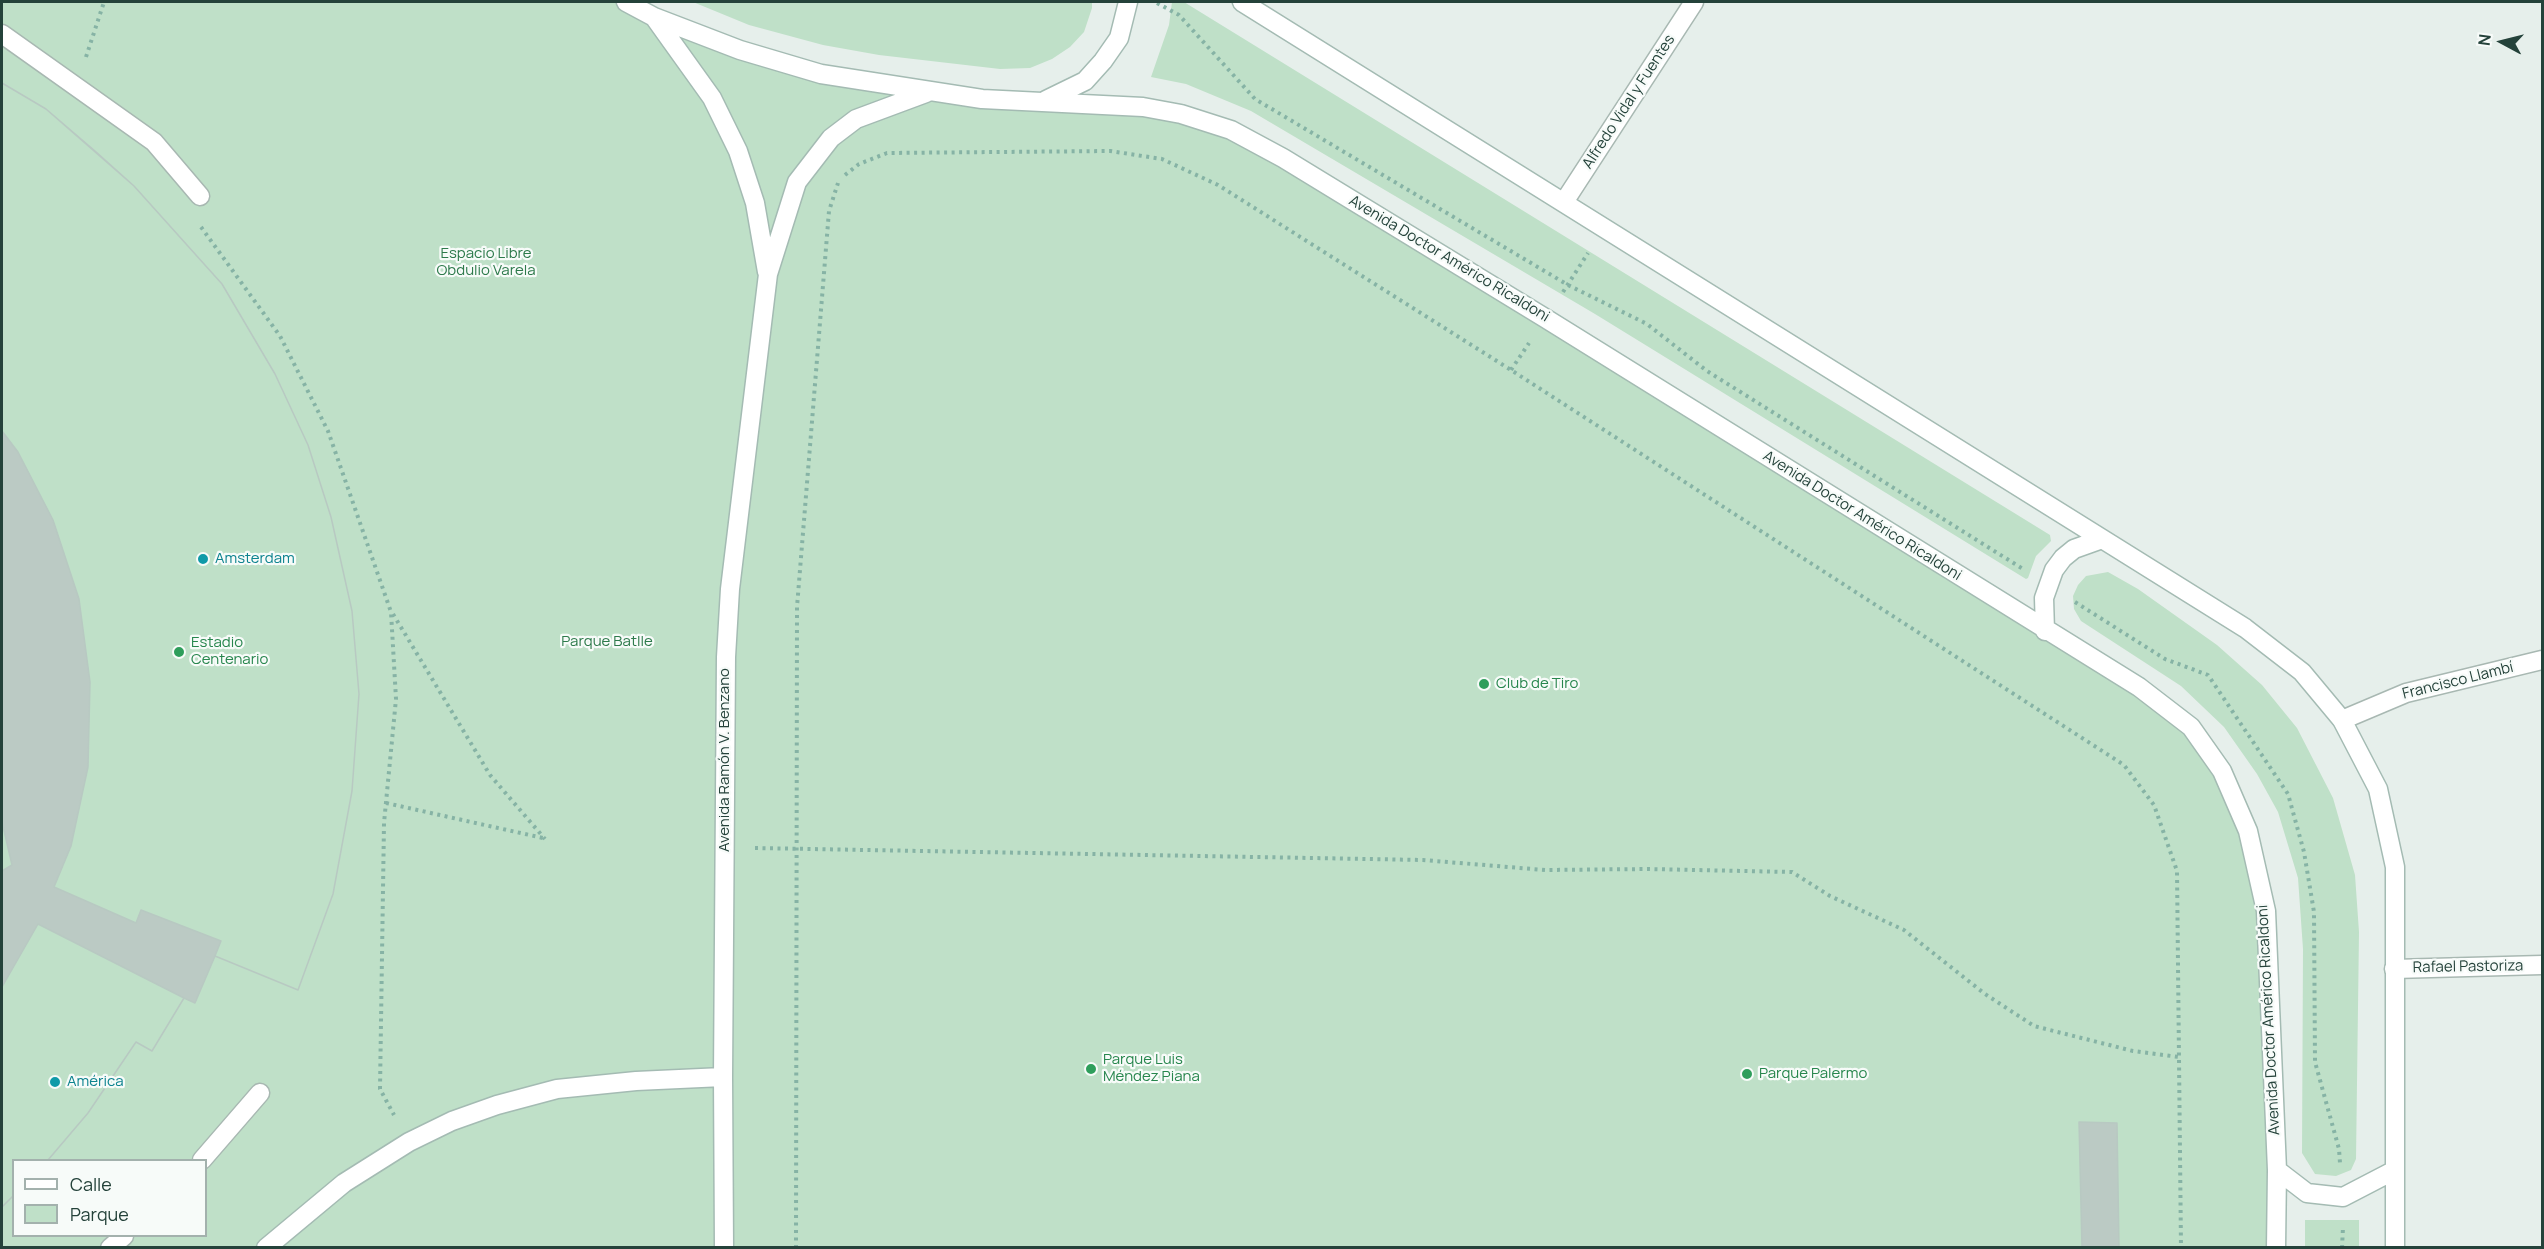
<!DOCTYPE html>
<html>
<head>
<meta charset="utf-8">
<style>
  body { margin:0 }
  #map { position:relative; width:2544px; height:1249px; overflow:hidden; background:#e6efeb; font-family:Manrope,sans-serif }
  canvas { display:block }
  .frame { position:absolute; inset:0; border:3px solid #24423a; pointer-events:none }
  .legend { position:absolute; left:12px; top:1159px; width:195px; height:78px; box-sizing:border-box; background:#f7fbf9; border:2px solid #a3b1ad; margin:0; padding:8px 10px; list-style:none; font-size:18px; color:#24423a }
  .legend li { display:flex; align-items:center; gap:12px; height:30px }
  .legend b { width:30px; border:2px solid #a3b1ad }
  .north { position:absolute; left:2472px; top:12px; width:60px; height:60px; -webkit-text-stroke:4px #f7fbf9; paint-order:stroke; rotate:277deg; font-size:16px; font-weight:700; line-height:24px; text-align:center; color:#24423a }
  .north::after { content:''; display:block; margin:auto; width:21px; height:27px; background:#24423a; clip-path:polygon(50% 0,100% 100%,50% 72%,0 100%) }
</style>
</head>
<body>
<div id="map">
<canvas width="2544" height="1249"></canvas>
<div class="frame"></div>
<ul class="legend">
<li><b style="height:8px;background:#fff"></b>Calle</li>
<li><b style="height:16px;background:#bfe0c8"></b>Parque</li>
</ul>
<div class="north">N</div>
</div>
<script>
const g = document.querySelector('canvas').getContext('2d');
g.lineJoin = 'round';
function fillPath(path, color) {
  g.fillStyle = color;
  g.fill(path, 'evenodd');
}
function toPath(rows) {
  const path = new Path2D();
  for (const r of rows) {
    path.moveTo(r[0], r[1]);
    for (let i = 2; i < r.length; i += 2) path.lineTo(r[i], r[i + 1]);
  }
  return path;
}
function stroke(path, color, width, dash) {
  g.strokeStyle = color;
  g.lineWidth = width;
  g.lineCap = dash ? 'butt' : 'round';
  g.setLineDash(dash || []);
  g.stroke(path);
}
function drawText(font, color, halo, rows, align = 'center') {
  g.font = font + ' Manrope,sans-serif';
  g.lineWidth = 4.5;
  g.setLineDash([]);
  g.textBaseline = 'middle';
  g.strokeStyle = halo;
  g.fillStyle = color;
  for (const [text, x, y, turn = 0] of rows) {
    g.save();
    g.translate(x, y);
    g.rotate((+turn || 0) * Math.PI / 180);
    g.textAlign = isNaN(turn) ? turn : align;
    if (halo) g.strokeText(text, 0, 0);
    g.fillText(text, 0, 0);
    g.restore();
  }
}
const green = toPath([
  [2,2,626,2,821,74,1143,107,1231,130,2138,687,2222,771,2266,911,2276,1247,2,1247],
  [14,1160,206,1160,206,1236,14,1236],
  [693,2,1092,2,1092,8,1084,32,1070,47,1052,59,1030,68,1000,69,879,55,823,45,749,25],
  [1172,2,1184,2,2050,535,2051,541,2036,556,2028,578,2026,579,1595,314,1251,111,1186,84,1151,77,1169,25],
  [2108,572,2138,589,2217,645,2262,685,2297,728,2333,798,2355,875,2359,932,2356,1159,2351,1170,2336,1176,2315,1174,2302,1153,2303,949,2298,878,2278,812,2257,774,2224,727,2181,686,2081,621,2074,609,2073,596,2078,585,2086,576],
  [2305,1220,2359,1220,2359,1247,2305,1247]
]);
const building = toPath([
  [2,83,46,109,95,151,134,186,222,284,275,374,308,445,331,517,352,611,359,694,352,791,333,894,298,990,215,956,221,941,141,910,136,923,54,887,71,846,88,767,90,682,79,599,53,520,18,452,2,431,2,83],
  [2,83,46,109,134,186,222,284,275,374,308,445,331,517,352,611,359,694,352,791,333,894,298,990,215,956,195,1003,184,998,152,1051,136,1042,88,1113,48,1160,14,1160,14,1195,2,1207,2,871,12,865,2,822,2,83],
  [38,924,184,998,152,1051,136,1042,88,1113,48,1160,14,1160,14,1195,2,1207,2,987,38,924],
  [2079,1122,2117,1123,2119,1248,2082,1248,2079,1122]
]);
const path = toPath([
  [1157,3,1179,15,1255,99,1568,285,1647,324,1707,371,2023,569],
  [86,57,104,2],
  [845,175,859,164,887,153,1110,151,1162,159,1218,185,1511,370,2124,765,2154,805,2177,871,2181,1248],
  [201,227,280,336,328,431,391,612,396,699,384,823,380,1089,394,1115],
  [1563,292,1588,253],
  [1511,370,1529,343],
  [2075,602,2165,659,2208,675,2288,794,2304,852,2314,912,2315,1062,2339,1149,2340,1163],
  [393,614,490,775,545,839],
  [386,803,543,838],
  [755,848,1423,860,1545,870,1648,869,1792,872,1830,896,1904,930,1985,994,2034,1026,2133,1051,2179,1057],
  [796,1248,797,607,829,211,838,183],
  [2342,1248,2343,1227]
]);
const lane = toPath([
  [2,34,154,142,200,196],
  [202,1160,260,1093],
  [110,1248,124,1236]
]);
const street = toPath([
  [1564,202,1694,2],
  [2342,720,2406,693,2542,660],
  [2394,969,2542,965]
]);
const secondary = toPath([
  [626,2,654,17,740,50,821,74,982,99,1143,107,1181,114,1231,130,1283,158,1545,318,2139,687,2191,727,2222,771,2248,831,2266,911,2277,1170,2276,1248],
  [1242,2,2245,628,2302,672,2342,720,2378,789,2395,867,2395,1248],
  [654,17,712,98,738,151,755,203,767,272],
  [1046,100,1085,81,1103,61,1119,38,1128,2],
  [2045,631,2044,598,2054,570,2063,558,2074,549,2102,539],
  [2277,1170,2307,1193,2343,1197,2395,1170],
  [266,1248,344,1183,409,1142,452,1121,497,1105,557,1089,636,1081,723,1077],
  [724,1248,723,1077,726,657,730,589,768,274,797,182,831,138,856,119,926,93]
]);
const markers = [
  [203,559,6,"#0f9aa8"],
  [179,652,6,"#2e9e5b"],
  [1484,684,6,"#2e9e5b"],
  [1091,1069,6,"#2e9e5b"],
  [1747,1074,6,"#2e9e5b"],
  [55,1082,6,"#0f9aa8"]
];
const streetNames = [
  ["Alfredo Vidal y Fuentes",1629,102,-57],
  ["Avenida Doctor Américo Ricaldoni",1449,259,31],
  ["Avenida Doctor Américo Ricaldoni",1862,516,32],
  ["Francisco Llambí",2458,681,-14],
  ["Avenida Ramón V. Benzano",725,760,-90],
  ["Rafael Pastoriza",2468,967,-1],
  ["Avenida Doctor Américo Ricaldoni",2269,1020,-93]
];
const parkNames = [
  ["Espacio Libre",486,254],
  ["Obdulio Varela",486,271],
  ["Parque Batlle",607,642]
];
const cultureNames = [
  ["Amsterdam",215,559],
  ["América",67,1082]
];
const leisureNames = [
  ["Estadio",191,643],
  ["Centenario",191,660],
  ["Club de Tiro",1496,684],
  ["Parque Luis",1103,1060],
  ["Méndez Piana",1103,1077],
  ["Parque Palermo",1759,1074]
];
fillPath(green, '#bfe0c8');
fillPath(building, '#bbcac4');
stroke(building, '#b8c9c2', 1.5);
stroke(lane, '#a8b8b2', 21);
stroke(street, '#a8b8b2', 21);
stroke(secondary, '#a4bbb3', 21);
stroke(path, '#86b3a5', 4, [3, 4.5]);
stroke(lane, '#fff', 18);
stroke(street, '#fff', 18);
stroke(secondary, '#fff', 18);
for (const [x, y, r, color] of markers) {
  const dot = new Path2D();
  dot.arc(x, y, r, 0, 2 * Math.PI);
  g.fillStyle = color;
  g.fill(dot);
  stroke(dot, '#f7fbf9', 2);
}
drawText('15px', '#24423a', '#f7fbf9', streetNames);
drawText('15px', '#2d7a4b', '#f7fbf9', parkNames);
drawText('15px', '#0d838f', '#f7fbf9', cultureNames, 'left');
drawText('15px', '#27864d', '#f7fbf9', leisureNames, 'left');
</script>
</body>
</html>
